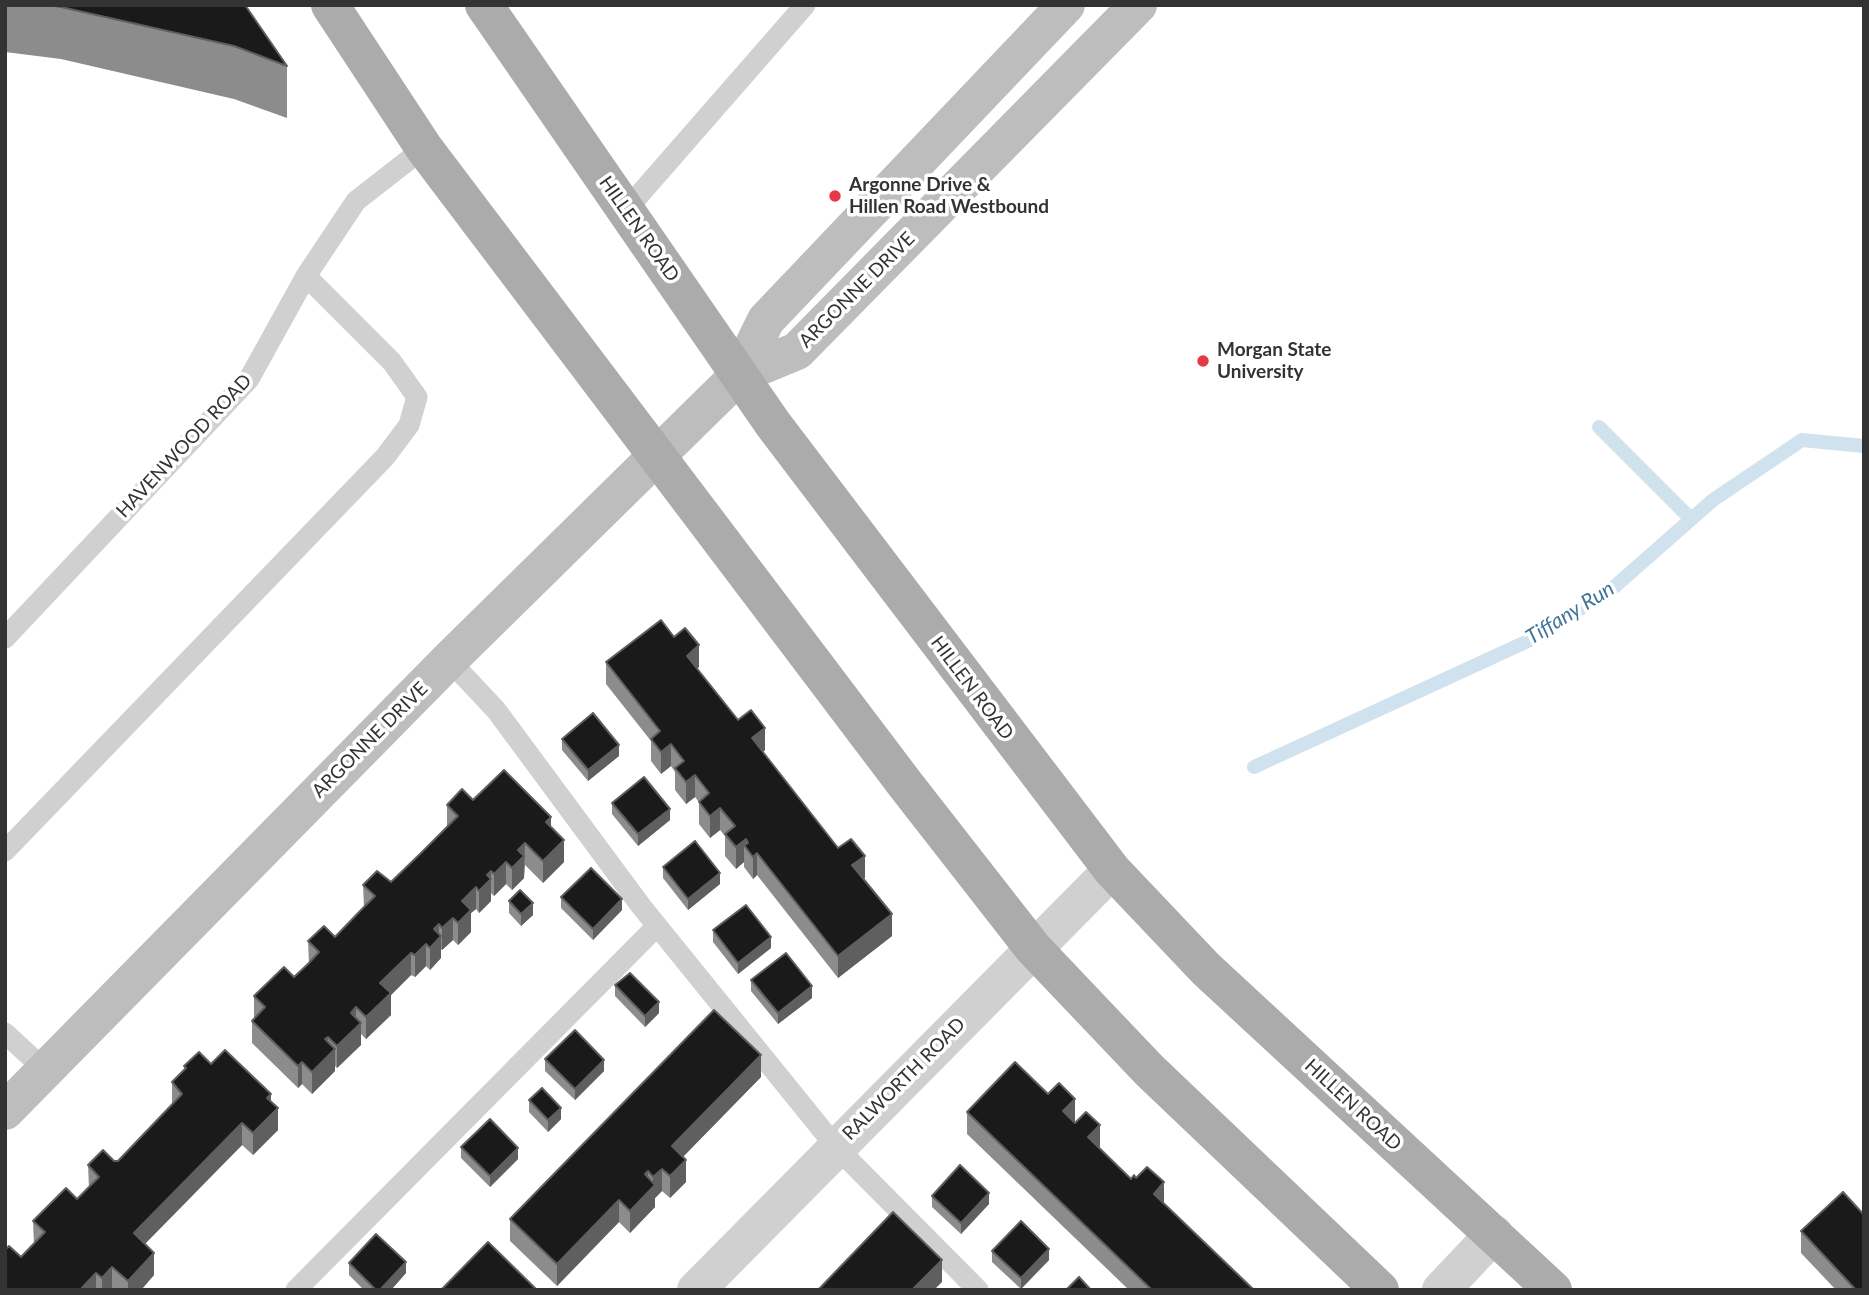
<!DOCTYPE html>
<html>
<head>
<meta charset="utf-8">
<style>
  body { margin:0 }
  #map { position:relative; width:1869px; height:1295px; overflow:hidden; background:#fff; font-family:Lato,sans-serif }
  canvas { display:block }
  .frame { position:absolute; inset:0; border:7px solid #333; pointer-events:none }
</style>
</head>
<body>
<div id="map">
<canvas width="1869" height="1295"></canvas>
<div class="frame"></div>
</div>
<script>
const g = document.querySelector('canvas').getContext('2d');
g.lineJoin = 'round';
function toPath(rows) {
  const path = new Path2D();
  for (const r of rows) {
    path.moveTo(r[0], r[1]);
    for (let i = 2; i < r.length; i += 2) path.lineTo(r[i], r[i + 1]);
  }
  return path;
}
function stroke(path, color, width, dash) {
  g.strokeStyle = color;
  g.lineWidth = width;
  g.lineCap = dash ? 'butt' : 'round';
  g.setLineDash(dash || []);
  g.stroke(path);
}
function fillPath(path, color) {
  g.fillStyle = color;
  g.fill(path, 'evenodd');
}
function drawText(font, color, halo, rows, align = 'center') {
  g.font = font + ' Lato,sans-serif';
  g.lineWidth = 7;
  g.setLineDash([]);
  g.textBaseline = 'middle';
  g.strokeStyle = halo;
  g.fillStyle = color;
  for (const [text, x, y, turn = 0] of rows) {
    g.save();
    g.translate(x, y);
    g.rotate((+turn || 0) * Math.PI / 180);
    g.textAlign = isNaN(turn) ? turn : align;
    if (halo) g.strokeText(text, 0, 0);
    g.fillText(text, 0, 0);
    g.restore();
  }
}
const stream = toPath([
  [1599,427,1691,519],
  [1254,767,1528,641,1613,588,1713,500,1802,440,1864,446]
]);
const lane = toPath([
  [626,210,805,5],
  [5,638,249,379,306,276,356,201,424,148],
  [449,660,496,710,641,906,836,1147,978,1290],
  [5,851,385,457,409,425,417,397,392,362,306,276],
  [5,1033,45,1070],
  [296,1290,657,926]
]);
const street = toPath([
  [696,1290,1112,870],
  [1441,1290,1494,1234]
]);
const secondary = toPath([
  [739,375,797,351,1138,5],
  [5,1111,449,660,739,375,766,320,1066,5]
]);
const primary = toPath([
  [330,5,424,148,905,784,1033,948,1149,1070,1380,1290],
  [484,5,773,424,1112,870,1206,969,1553,1290]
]);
const wall = toPath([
  [5,5,245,5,287,66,287,118,234,99,61,59,5,52],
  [674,637,699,667,697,668,738,720,765,750,763,752,838,848,865,878,863,879,892,936,838,978,757,875,753,879,744,867,744,862,736,869,725,856,725,836,720,830,710,838,699,824,699,802,695,797,686,804,675,790,675,772,671,766,661,774,651,761,651,741,606,684,606,662],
  [562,739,619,756,588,781,562,750],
  [473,800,551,827,564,862,543,883,525,865,524,878,512,890,506,884,494,896,491,893,491,901,479,913,476,909,471,913,471,932,458,945,453,940,442,950,441,949,441,958,430,970,426,966,415,977,411,975,391,995,391,1015,366,1039,361,1034,361,1045,337,1068,335,1066,335,1071,312,1094,302,1084,298,1088,252,1043,252,1021,254,1018,254,996,294,977,309,964,308,941,335,937,364,907,363,885,391,882,447,827,447,805],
  [612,803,670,820,638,846,612,814],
  [663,867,720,884,688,910,663,878],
  [561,897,622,910,593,940,561,908],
  [509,901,533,915,521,926,509,913],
  [713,930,771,948,738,974,713,942],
  [751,980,812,998,778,1024,751,991],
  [615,985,659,1013,645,1027,615,996],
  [545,1059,604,1071,575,1100,545,1071],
  [211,1064,271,1101,278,1130,253,1155,242,1145,145,1244,154,1275,141,1290,5,1290,21,1257,34,1244,33,1221,77,1199,89,1188,88,1165,118,1161,172,1104,172,1082,184,1070,184,1066],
  [761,1077,683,1157,686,1182,670,1198,662,1191,655,1198,655,1207,630,1233,619,1222,557,1286,510,1241,510,1219],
  [529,1100,561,1119,548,1132,529,1112],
  [967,1112,1075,1121,1074,1122,1131,1179,1164,1204,1254,1290,1129,1290,967,1134],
  [461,1147,518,1159,490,1187,461,1158],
  [932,1196,989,1204,961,1234,932,1207],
  [1801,1231,1864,1290,1836,1290,1801,1253],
  [992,1251,1049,1260,1021,1289,992,1262],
  [349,1263,406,1273,391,1290,364,1290,349,1275]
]);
const shadedWall = toPath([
  [699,645,699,667,687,678,687,656],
  [765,728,765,750,752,760,752,738],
  [671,744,671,766,661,774,661,752],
  [619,745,619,756,588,781,588,770],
  [695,775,695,797,686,804,686,782],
  [720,808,720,830,710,838,710,816],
  [670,809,670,820,638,846,638,834],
  [551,817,551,839,546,822],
  [746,839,746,847,744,845,744,862,736,869,736,847],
  [564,840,564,862,543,883,543,861],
  [525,843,524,878,512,890,512,868,518,850],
  [757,853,757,875,753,879,753,857],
  [865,856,865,878,852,887,852,865],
  [506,862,506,884,494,896,494,874],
  [491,871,491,901,479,913,479,891,487,875],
  [720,873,720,884,688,910,688,899],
  [476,887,476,909,471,913,471,932,458,945,458,923,462,901],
  [622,899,622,910,593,940,593,929],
  [533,903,533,915,521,926,521,914],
  [892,914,892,936,838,978,838,956],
  [453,918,453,940,442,950,442,928],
  [439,924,439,939,441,936,441,958,430,970,430,948,434,929],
  [771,937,771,948,738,974,738,963],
  [426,944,426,966,415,977,415,955],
  [411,953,411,975,391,995,391,1015,366,1039,366,1017,380,983],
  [812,986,812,998,778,1024,778,1013],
  [659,1002,659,1013,645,1027,645,1016],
  [356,1007,356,1028,361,1023,361,1045,337,1068,337,1046,351,1013],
  [328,1037,328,1056,335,1049,335,1071,312,1094,312,1072,325,1039],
  [761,1055,761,1077,672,1168,672,1146],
  [604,1060,604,1071,575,1100,575,1089],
  [302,1062,302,1084,298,1088,298,1066],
  [271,1094,271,1115,278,1108,278,1130,253,1155,253,1133,267,1098],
  [1075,1099,1075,1121,1063,1133,1063,1111],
  [561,1108,561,1119,548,1132,548,1120],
  [242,1123,242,1145,134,1255,134,1233],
  [1100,1125,1100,1147,1088,1159,1088,1137],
  [518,1148,518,1159,490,1187,490,1176],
  [686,1160,686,1182,670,1198,670,1176],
  [662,1169,662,1191,655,1198,655,1207,630,1233,630,1211,645,1174,648,1171,648,1192,653,1187,653,1177],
  [1164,1182,1164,1204,1154,1194],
  [989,1193,989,1204,961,1234,961,1223],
  [619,1200,619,1222,557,1286,557,1264],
  [1049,1249,1049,1260,1021,1289,1021,1278],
  [154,1253,154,1275,141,1290,128,1290,128,1281],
  [942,1260,942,1282,934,1290,912,1290],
  [406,1262,406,1273,391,1290,380,1290],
  [112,1267,112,1289,102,1290,102,1278],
  [96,1273,96,1290,80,1290]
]);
const building = toPath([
  [49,5,245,5,287,66,234,46,61,7,49,5],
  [661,620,674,637,685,628,699,645,687,656,738,720,751,710,765,728,752,738,838,848,851,839,865,856,852,865,892,914,838,956,757,853,753,857,744,845,748,843,746,839,736,847,725,834,735,826,720,808,710,816,699,802,709,793,695,775,686,782,675,768,684,761,671,744,661,752,651,739,660,731,606,662,661,620],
  [593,713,619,745,588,770,562,739,593,713],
  [504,770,551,817,546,822,564,840,543,861,525,843,518,850,524,856,512,868,506,862,494,874,491,871,487,875,491,879,479,891,476,887,462,901,471,910,458,923,453,918,442,928,439,924,434,929,441,936,430,948,426,944,415,955,411,953,380,983,391,993,366,1017,356,1007,351,1013,361,1023,337,1046,328,1037,325,1039,335,1049,312,1072,302,1062,298,1066,252,1021,265,1007,254,996,284,967,294,977,308,964,319,952,308,941,324,926,335,937,362,909,375,896,363,885,377,871,391,882,420,854,458,816,447,805,462,789,473,800,504,770],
  [644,777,670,809,638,834,612,803,644,777],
  [695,841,720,873,688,899,663,867,695,841],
  [591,868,622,899,593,929,561,897,591,868],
  [520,890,533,903,521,914,509,901,520,890],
  [746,905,771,937,738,963,713,930,746,905],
  [786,953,812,986,778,1013,751,980,786,953],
  [630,973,659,1002,645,1016,615,985,630,973],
  [714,1010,761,1055,672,1146,686,1160,670,1176,662,1169,653,1177,648,1171,645,1174,655,1185,630,1211,619,1200,557,1264,510,1219,714,1010],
  [575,1030,604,1060,575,1089,545,1059,575,1030],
  [225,1050,271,1094,267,1098,278,1108,253,1133,242,1123,134,1233,154,1253,128,1281,112,1267,102,1278,96,1273,80,1290,5,1290,5,1250,9,1246,21,1257,45,1232,33,1221,66,1188,77,1199,99,1177,88,1165,103,1150,114,1161,118,1161,182,1094,172,1082,186,1068,184,1066,199,1052,211,1064,225,1050],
  [1015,1062,1048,1094,1059,1083,1075,1099,1063,1111,1075,1123,1086,1112,1100,1125,1088,1137,1131,1179,1134,1175,1136,1178,1147,1167,1164,1182,1154,1194,1254,1290,1152,1290,967,1112,1015,1062],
  [542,1088,561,1108,548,1120,529,1100,542,1088],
  [490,1119,518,1148,490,1176,461,1147,490,1119],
  [960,1165,989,1193,961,1223,932,1196,960,1165],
  [1843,1192,1864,1215,1864,1290,1856,1290,1801,1231,1843,1192],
  [893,1212,942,1260,912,1290,818,1290,893,1212],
  [1021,1221,1049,1249,1021,1278,992,1251,1021,1221],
  [376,1234,406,1262,380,1290,376,1290,349,1263,376,1234],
  [488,1242,536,1289,441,1290,488,1242],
  [1079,1277,1091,1290,1066,1290,1079,1277]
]);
const markers = [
  [835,196,7,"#e63946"],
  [1203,361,7,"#e63946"]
];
const poiNames = [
  ["Argonne Drive &",849,185],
  ["Hillen Road Westbound",849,207],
  ["Morgan State",1217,350],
  ["University",1217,372]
];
const streetNames = [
  ["HILLEN ROAD",639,229,55],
  ["ARGONNE DRIVE",857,290,-45],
  ["HAVENWOOD ROAD",184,446,-47],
  ["HILLEN ROAD",972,688,53],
  ["ARGONNE DRIVE",370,740,-45],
  ["RALWORTH ROAD",904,1079,-45],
  ["HILLEN ROAD",1353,1105,43]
];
const waterNames = [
  ["Tiffany Run",1570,613,-32]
];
stroke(stream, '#cfe2ee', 14);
stroke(lane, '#d0d0d0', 21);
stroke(street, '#d0d0d0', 38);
stroke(secondary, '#bdbdbd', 38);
stroke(primary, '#ababab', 38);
fillPath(wall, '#8c8c8c');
fillPath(shadedWall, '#5f5f5f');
fillPath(building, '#1a1a1a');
stroke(building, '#5f5f5f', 2);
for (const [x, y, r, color] of markers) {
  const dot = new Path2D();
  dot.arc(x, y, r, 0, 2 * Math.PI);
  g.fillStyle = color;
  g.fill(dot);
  stroke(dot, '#fff', 2.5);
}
drawText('bold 19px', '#333', '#fff', poiNames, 'left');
drawText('19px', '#333', '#fff', streetNames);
drawText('italic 21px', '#3f7597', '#fff', waterNames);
</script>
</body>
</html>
